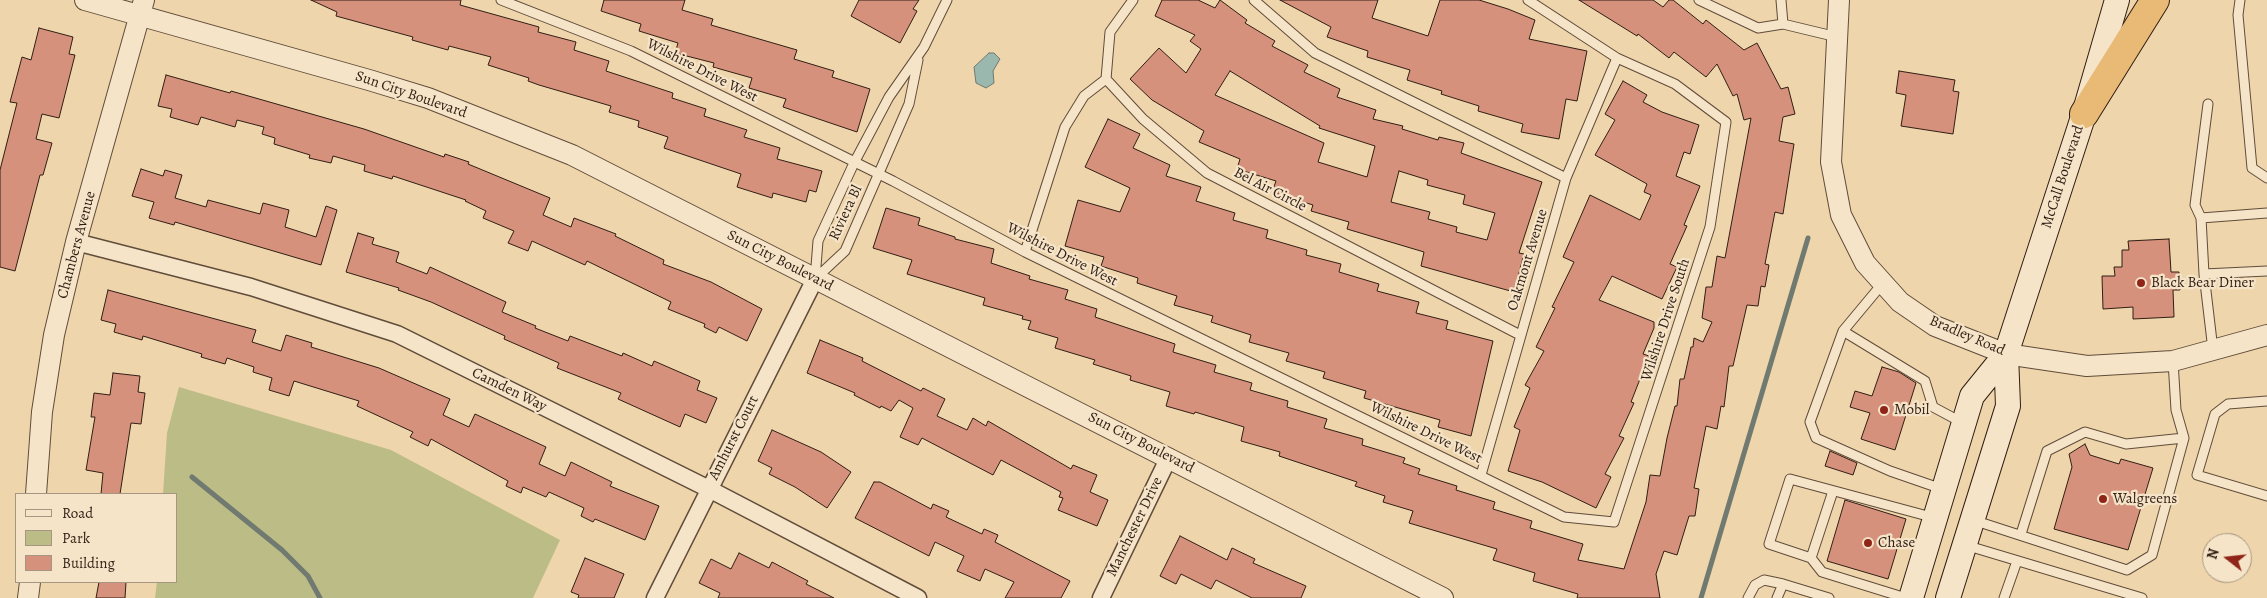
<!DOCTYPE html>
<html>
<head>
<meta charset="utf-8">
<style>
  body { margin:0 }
  #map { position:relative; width:2267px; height:598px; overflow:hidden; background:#efd5ab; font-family:Alegreya,serif }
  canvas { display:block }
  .legend { position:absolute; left:15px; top:493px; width:162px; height:90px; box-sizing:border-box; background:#f5e4c8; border:1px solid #a69580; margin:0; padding:6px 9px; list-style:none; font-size:15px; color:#301e14 }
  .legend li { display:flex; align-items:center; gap:10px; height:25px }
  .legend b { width:25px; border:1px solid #a69580 }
  .north { position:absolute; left:2202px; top:533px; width:50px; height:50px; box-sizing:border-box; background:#f5e4c8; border:1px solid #a69580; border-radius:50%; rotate:286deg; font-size:14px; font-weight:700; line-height:20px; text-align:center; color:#301e14 }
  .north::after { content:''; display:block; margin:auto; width:18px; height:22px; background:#8f2418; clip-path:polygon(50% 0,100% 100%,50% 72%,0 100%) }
</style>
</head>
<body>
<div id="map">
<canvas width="2267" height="598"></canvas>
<ul class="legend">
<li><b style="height:6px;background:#f5e4c8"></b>Road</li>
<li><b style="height:14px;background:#bcbc87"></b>Park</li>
<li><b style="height:14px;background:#d5917b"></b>Building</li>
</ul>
<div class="north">N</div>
</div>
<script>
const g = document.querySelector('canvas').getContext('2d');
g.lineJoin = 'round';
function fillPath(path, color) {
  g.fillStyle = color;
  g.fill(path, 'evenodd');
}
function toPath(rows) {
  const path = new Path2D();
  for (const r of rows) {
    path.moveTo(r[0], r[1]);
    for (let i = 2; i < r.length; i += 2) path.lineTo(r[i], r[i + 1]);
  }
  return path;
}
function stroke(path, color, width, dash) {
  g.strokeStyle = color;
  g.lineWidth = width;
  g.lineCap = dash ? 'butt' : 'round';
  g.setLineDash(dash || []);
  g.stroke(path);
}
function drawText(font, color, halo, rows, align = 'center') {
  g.font = font + ' Alegreya,serif';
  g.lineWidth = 4.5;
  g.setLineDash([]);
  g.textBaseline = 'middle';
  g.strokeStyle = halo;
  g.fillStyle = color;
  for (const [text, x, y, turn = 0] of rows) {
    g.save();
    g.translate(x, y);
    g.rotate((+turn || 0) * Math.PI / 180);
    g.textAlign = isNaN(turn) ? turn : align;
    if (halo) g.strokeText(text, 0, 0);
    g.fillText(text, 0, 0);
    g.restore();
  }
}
const green = toPath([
  [179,387,391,450,560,540,533,598,155,598,157,582,176,582,176,494,163,494,167,433]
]);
const water = toPath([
  [989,53,994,53,1000,59,993,71,994,83,986,88,976,83,974,67,989,53]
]);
const stream = toPath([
  [192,477,282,550,308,576,320,598],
  [1701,598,1808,238]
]);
const building = toPath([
  [311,0,461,0,460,5,539,27,538,32,576,42,574,50,609,61,606,71,673,93,672,98,706,109,704,116,747,130,744,137,780,148,777,159,822,171,816,192,809,190,806,202,773,193,772,198,737,187,741,174,664,148,668,137,638,127,639,121,609,112,611,106,539,85,528,81,529,78,488,65,491,57,449,46,448,50,412,40,413,37,336,16,337,12,311,0],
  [604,0,685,0,682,10,713,19,711,25,797,50,794,59,834,71,832,77,870,89,857,132,783,107,786,99,749,88,752,78,713,67,714,63,675,53,678,43,639,31,641,24,601,11,604,0],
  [859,0,919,0,913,9,917,11,900,43,851,16,859,0],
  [1162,0,1198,0,1215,8,1220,0,1247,20,1245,23,1275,41,1272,46,1308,65,1304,72,1340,89,1337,97,1376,110,1373,119,1403,126,1402,129,1438,140,1439,137,1464,143,1461,153,1542,182,1519,253,1524,254,1514,292,1421,266,1424,252,1347,229,1349,222,1311,211,1313,205,1272,192,1276,181,1237,169,1240,159,1199,142,1204,131,1152,100,1130,79,1159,48,1186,73,1201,49,1190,41,1195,35,1155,16,1162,0],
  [1230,71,1320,126,1319,128,1375,146,1367,177,1318,162,1324,143,1215,95,1230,71],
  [1399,171,1428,180,1427,185,1465,195,1463,204,1495,213,1487,240,1456,232,1457,227,1428,219,1430,212,1391,202,1399,171],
  [1280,0,1378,0,1372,18,1428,36,1440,0,1479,0,1508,9,1535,20,1529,39,1587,51,1577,101,1566,99,1559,139,1521,132,1523,124,1478,111,1479,106,1441,94,1442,91,1407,80,1410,70,1367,57,1368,51,1327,37,1331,27,1280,0],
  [1579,0,1653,0,1663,7,1669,0,1673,0,1703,24,1706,20,1744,50,1757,43,1781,89,1788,87,1795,114,1783,117,1779,141,1794,144,1783,214,1775,212,1765,264,1769,265,1765,287,1761,286,1758,306,1747,305,1733,366,1729,366,1724,407,1721,406,1717,429,1706,426,1694,488,1699,489,1695,516,1689,516,1677,555,1664,551,1656,574,1660,598,1577,598,1578,594,1533,581,1535,573,1493,560,1497,549,1409,523,1413,511,1383,502,1385,496,1355,486,1357,482,1279,456,1280,452,1241,441,1244,427,1195,412,1194,414,1166,406,1170,392,1130,380,1131,376,1093,364,1095,360,1055,348,1058,338,1028,329,1031,321,1022,319,1023,316,983,305,985,298,907,274,912,260,873,248,886,208,920,218,918,225,955,237,955,239,994,249,991,263,1030,276,1029,279,1068,290,1065,299,1097,309,1095,317,1175,344,1173,352,1216,365,1214,372,1252,383,1250,390,1288,401,1287,407,1327,419,1324,428,1363,439,1362,445,1405,458,1403,463,1420,469,1418,474,1457,486,1456,490,1495,502,1493,509,1532,521,1530,528,1583,544,1578,560,1624,569,1646,502,1650,475,1660,476,1667,438,1675,406,1677,406,1680,379,1684,379,1691,347,1693,347,1694,338,1703,342,1712,322,1702,318,1706,287,1712,287,1717,256,1725,258,1751,118,1744,120,1737,94,1733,96,1717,64,1706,77,1674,52,1669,58,1638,34,1637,36,1579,0],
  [39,28,73,37,69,54,75,55,59,118,42,114,36,139,52,143,43,175,40,175,15,271,0,267,0,170,17,103,10,102,22,57,31,60,39,28],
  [1899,71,1955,80,1953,91,1959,92,1953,134,1901,126,1906,95,1896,93,1899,71],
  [166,75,230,93,231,91,364,129,444,157,445,154,469,162,468,164,550,198,543,215,571,227,574,218,616,234,615,236,664,260,663,264,711,282,762,309,747,341,719,327,716,333,704,327,705,324,668,309,671,302,587,261,585,265,532,241,528,251,508,243,514,231,483,218,486,211,465,201,466,200,393,176,392,179,364,171,365,165,333,156,331,163,309,158,310,155,274,144,275,138,262,134,264,127,237,120,235,127,201,117,198,125,170,117,172,109,158,106,166,75],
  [1623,81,1647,95,1643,102,1662,112,1699,125,1690,154,1684,152,1676,176,1700,186,1684,225,1687,226,1670,264,1677,267,1662,299,1612,276,1599,300,1654,322,1654,328,1643,354,1649,356,1631,402,1634,403,1619,436,1624,438,1605,474,1611,477,1596,508,1542,482,1508,471,1520,430,1514,427,1530,388,1525,385,1544,351,1536,347,1555,308,1552,307,1574,262,1563,257,1590,195,1640,220,1651,195,1644,192,1647,184,1595,155,1615,120,1605,114,1623,81],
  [1108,119,1140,134,1133,148,1170,165,1166,176,1201,187,1196,201,1235,213,1233,220,1268,230,1266,238,1307,250,1306,255,1341,264,1339,272,1379,284,1377,291,1419,302,1416,313,1448,321,1446,329,1493,341,1471,436,1438,427,1440,420,1364,398,1366,391,1323,378,1325,372,1286,361,1289,353,1249,342,1251,335,1211,322,1213,316,1174,305,1177,296,1137,283,1138,278,1101,266,1104,257,1065,246,1078,200,1120,212,1130,188,1085,167,1108,119],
  [141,169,163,176,165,170,182,175,175,198,206,207,208,200,260,214,263,203,289,210,285,227,316,237,326,206,337,210,321,265,175,222,174,225,149,218,154,202,132,196,141,169],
  [358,233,374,238,372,244,399,252,396,262,427,274,430,267,506,302,502,312,536,326,535,328,568,341,570,336,622,356,623,353,652,366,654,361,700,381,697,390,717,398,706,423,685,414,680,427,618,399,621,393,557,368,559,363,504,339,505,336,431,302,398,290,399,288,346,272,358,233],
  [2169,239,2171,272,2179,272,2180,290,2173,290,2174,317,2133,319,2133,307,2103,309,2102,276,2115,276,2114,267,2122,267,2122,250,2129,250,2128,241,2169,239],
  [108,290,256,330,252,342,281,351,286,335,312,343,311,347,379,368,450,399,443,415,469,427,475,414,546,447,539,464,565,476,571,462,612,482,610,486,659,506,645,540,595,519,593,522,581,516,584,508,549,492,546,497,523,487,521,493,506,486,508,481,431,439,428,446,410,437,413,432,357,406,359,401,294,381,289,396,269,390,272,378,253,372,254,367,227,358,225,364,201,357,202,354,143,336,142,340,114,332,116,324,101,320,108,290],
  [820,340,863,358,862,361,921,391,923,388,945,399,937,416,967,430,973,418,986,426,988,421,1071,469,1073,465,1097,475,1090,492,1108,500,1097,526,1058,510,1063,498,1059,497,1061,492,1001,460,993,475,922,438,918,445,900,437,913,408,899,400,891,411,881,406,880,408,854,395,855,393,807,373,820,340],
  [1882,367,1899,372,1916,383,1895,450,1861,439,1870,413,1850,407,1855,391,1872,396,1882,367],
  [113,373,140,376,138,392,145,393,141,424,131,423,120,494,101,494,103,473,86,470,95,417,91,417,94,393,110,395,113,373],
  [772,430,821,452,851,472,827,508,795,487,769,474,772,468,758,461,772,430],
  [2085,444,2090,455,2119,464,2121,459,2153,468,2128,550,2054,529,2072,467,2069,454,2085,444],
  [1830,451,1857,463,1853,475,1825,466,1830,451],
  [874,482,880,482,931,509,933,504,949,511,946,517,982,534,984,529,998,535,995,542,1070,581,1061,598,1005,598,1014,582,985,569,980,581,957,571,964,556,935,542,929,556,855,518,874,482],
  [1845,500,1906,519,1888,579,1827,561,1845,500],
  [1180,536,1227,560,1232,548,1255,559,1253,563,1306,586,1301,598,1252,598,1216,580,1211,589,1181,574,1176,584,1160,576,1180,536],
  [739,553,769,568,772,562,808,581,806,584,834,598,718,598,720,593,699,583,711,559,731,569,739,553],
  [585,558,624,574,614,598,578,598,579,595,571,592,585,558],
  [99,582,126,582,125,598,96,598,99,582]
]);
const service = toPath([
  [501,0,631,51,893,181,1025,252,1564,517,1614,522,1710,227,1726,122,1675,84,1617,58,1528,0],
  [1133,0,1110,32,1106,79,1143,119,1207,173,1520,335],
  [1254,0,1315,53,1566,178],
  [1699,0,1758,28,1783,24,1837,37],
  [1781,0,1783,24],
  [2240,0,2238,15,2252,168,2267,178],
  [2201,218,2195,205,2208,104],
  [1025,252,1065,127,1084,96,1106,79],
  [2204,274,2201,218,2267,213],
  [815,279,818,241,854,163,889,97,924,47,947,0],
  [815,279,845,251,909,104,918,60],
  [1883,283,1843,331,1810,422,1816,438,1890,471,1942,489],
  [1843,331,1925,381,1933,407,1963,423],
  [2213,350,2204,274,2267,271],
  [2267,401,2228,404,2215,414,2197,475,2267,496],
  [1481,475,1566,178,1617,58],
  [1833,491,1811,558,1769,544,1790,479,1935,518],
  [1973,520,2127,570,2152,555,2184,438,2176,410,2173,361],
  [2021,534,2047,451,2085,432,2126,444,2184,438],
  [1965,545,2142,598],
  [1811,558,1822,572,1906,598],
  [1748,598,1755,585,1764,580,1783,584],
  [1777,598,1783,584,1829,598],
  [2004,598,2017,561]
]);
const minor = toPath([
  [76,242,251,287,397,334,709,489,918,598],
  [655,598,815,279],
  [1101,598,1169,457]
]);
const tertiary = toPath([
  [85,0,369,80,428,98,572,155,1443,598],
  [1839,0,1831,162,1841,215,1865,263,1900,302,1935,326,2006,354,2087,366,2173,361,2267,335],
  [36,494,42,412,54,335,76,242,144,0],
  [28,598,30,582]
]);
const secondary = toPath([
  [1911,598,1972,396,2006,354],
  [1948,598,2008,406,2006,354,2084,114,2117,0]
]);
const motorway = toPath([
  [2084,114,2155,0]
]);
const markers = [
  [2141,283,5,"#8f2418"],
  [1884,410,5,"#8f2418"],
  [2103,499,5,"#8f2418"],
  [1868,543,5,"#8f2418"]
];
const streetNames = [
  ["Wilshire Drive West",702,71,27],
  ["Sun City Boulevard",411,95,19],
  ["McCall Boulevard",2063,177,-72],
  ["Bel Air Circle",1270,190,27],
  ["Riviera Bl",846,213,-65],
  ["Chambers Avenue",77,245,-75],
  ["Wilshire Drive West",1062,255,27],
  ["Oakmont Avenue",1528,260,-73],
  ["Sun City Boulevard",780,261,27],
  ["Wilshire Drive South",1666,320,-72],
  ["Bradley Road",1967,336,23],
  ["Camden Way",509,390,26],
  ["Wilshire Drive West",1426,433,26],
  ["Amhurst Court",734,438,-63],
  ["Sun City Boulevard",1141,443,27],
  ["Manchester Drive",1135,527,-64]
];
const poiNames = [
  ["Black Bear Diner",2151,283],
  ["Mobil",1894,410],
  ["Walgreens",2113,499],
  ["Chase",1878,543]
];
fillPath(green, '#bcbc87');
fillPath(water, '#9ab8ad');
stroke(water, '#707a70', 1);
stroke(stream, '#707a70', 5);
fillPath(building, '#d5917b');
stroke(building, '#301e14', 1);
stroke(service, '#604c3a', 11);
stroke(minor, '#604c3a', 19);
stroke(tertiary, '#604c3a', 22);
stroke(secondary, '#301e14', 26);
stroke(motorway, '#301e14', 30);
stroke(service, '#f5e4c8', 9);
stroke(minor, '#f5e4c8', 16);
stroke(tertiary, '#f5e4c8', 20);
stroke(secondary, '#f5e4c8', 24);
stroke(motorway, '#e8ba76', 28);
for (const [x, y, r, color] of markers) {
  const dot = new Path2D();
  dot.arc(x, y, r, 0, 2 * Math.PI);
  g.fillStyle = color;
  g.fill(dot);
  stroke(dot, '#f5e4c8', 2);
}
drawText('15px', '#301e14', '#f5e4c8', streetNames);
drawText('15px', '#301e14', '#f5e4c8', poiNames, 'left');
</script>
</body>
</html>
